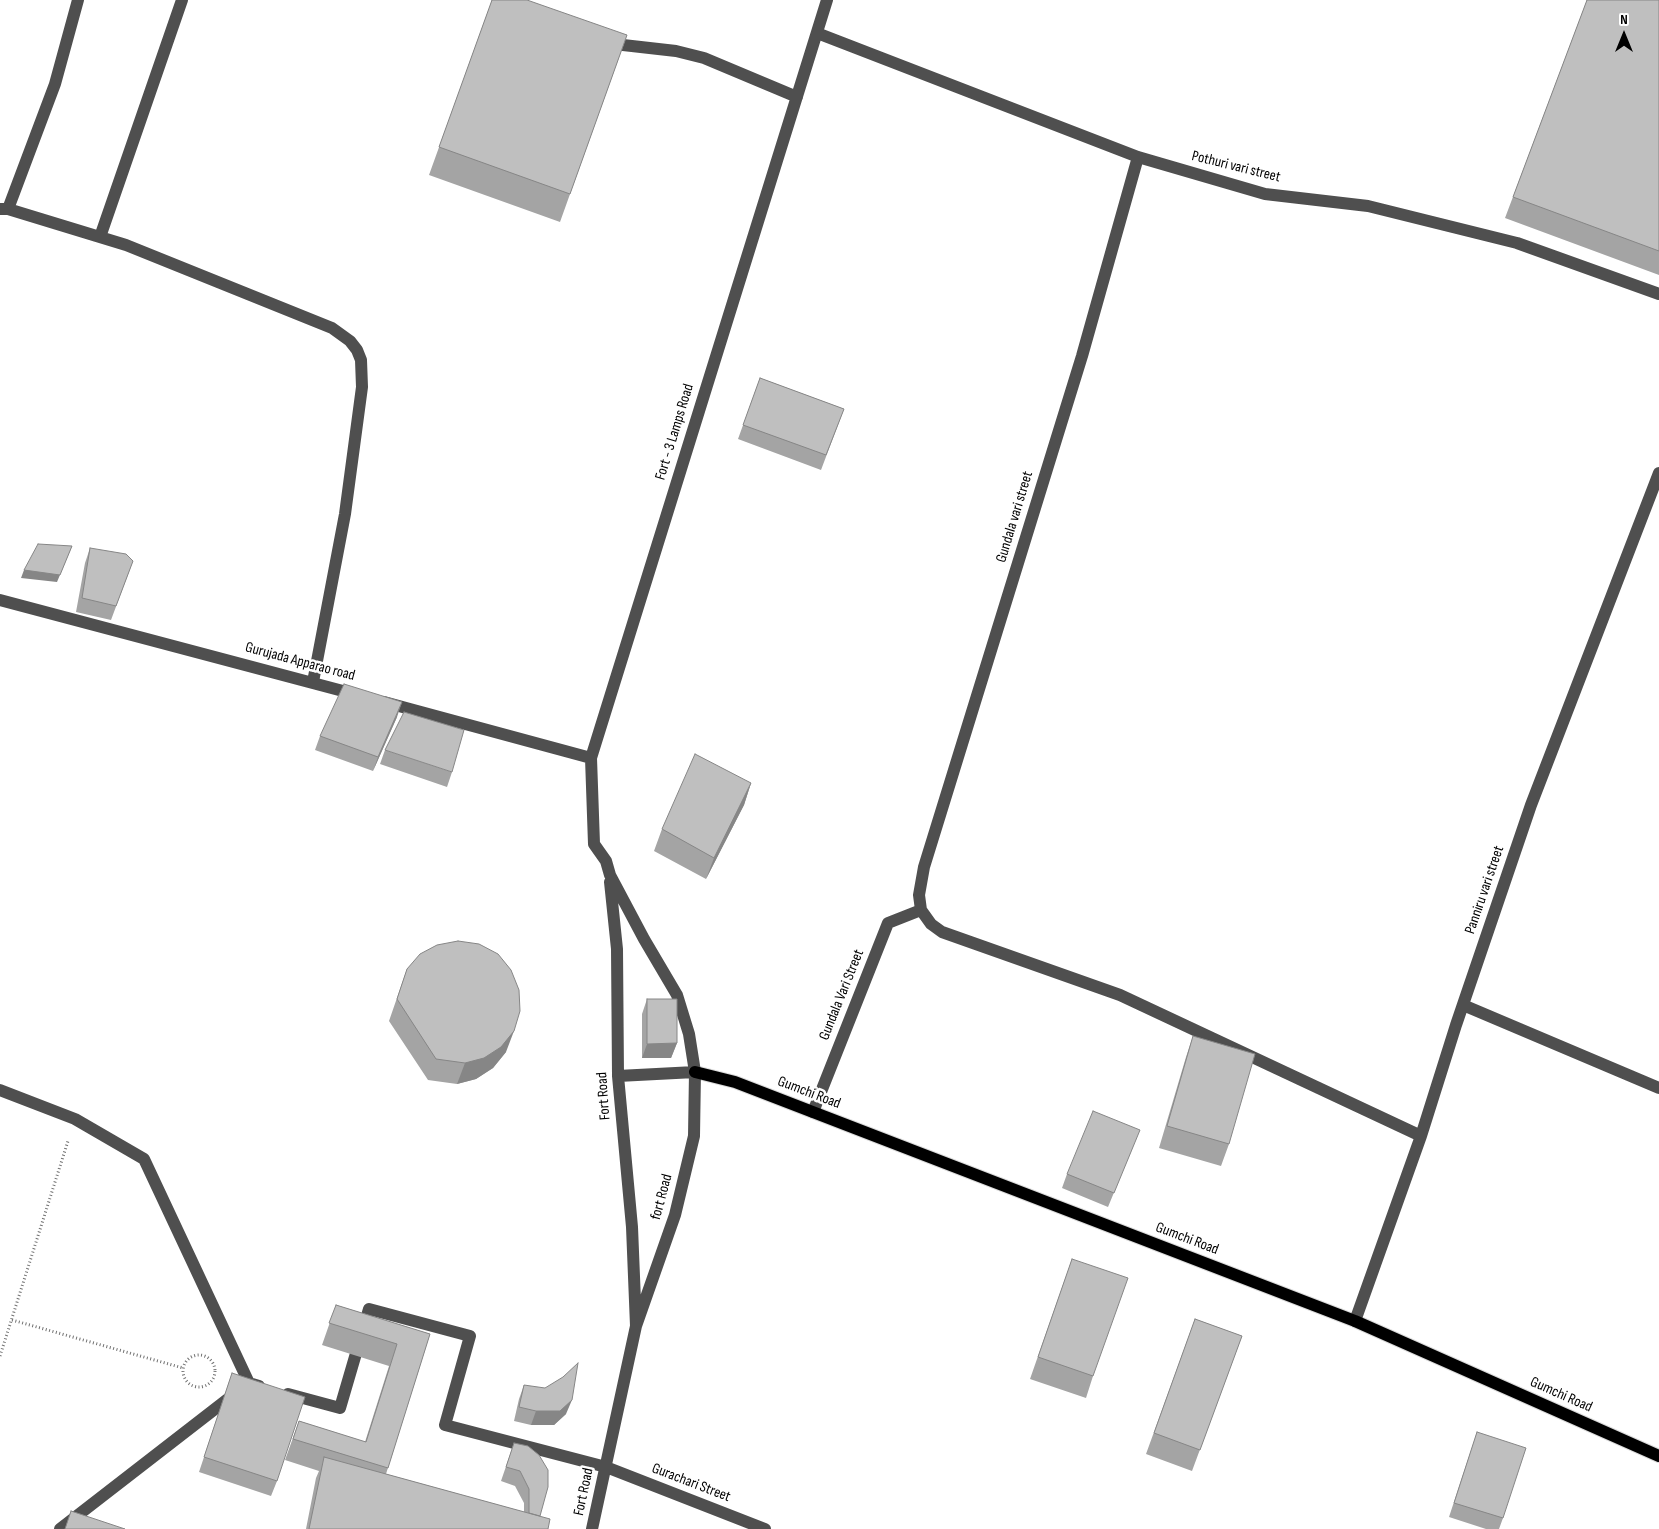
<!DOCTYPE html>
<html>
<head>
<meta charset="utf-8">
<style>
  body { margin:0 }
  #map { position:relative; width:1659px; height:1529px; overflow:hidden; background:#fff; font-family:"Sofia Sans Condensed",sans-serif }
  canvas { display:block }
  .north { position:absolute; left:1599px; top:10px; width:50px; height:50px; -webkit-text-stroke:4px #fff; paint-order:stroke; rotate:0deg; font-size:14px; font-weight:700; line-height:20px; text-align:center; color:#000 }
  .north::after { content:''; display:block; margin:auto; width:18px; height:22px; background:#000; clip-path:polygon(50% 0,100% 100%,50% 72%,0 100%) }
</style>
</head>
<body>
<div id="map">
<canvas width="1659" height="1529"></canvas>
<div class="north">N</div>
</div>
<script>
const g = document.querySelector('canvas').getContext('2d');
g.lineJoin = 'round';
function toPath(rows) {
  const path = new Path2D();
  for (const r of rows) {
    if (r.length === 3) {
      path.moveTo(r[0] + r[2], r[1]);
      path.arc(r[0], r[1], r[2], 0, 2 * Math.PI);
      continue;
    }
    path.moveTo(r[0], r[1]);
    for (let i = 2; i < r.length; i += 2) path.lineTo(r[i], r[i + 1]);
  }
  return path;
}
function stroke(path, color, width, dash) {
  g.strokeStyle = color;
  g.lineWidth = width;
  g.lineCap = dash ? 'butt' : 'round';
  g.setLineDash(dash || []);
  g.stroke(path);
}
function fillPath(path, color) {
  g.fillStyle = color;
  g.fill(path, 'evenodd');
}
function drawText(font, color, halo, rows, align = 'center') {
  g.font = font + ' "Sofia Sans Condensed",sans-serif';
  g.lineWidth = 5;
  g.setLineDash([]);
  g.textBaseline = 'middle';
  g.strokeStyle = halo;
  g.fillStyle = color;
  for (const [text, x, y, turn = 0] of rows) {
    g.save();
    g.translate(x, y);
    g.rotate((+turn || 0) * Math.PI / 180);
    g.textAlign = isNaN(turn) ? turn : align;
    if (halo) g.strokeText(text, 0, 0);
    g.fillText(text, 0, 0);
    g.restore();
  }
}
const path = toPath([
  [12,1320,183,1368],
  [199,1371,16],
  [0,1356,68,1141]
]);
const minor = toPath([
  [817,33,1138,157,1265,194,1368,206,1517,243,1659,294],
  [607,40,623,45,676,51,704,58,797,97],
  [1138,157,1082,356,924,867,919,895,921,910,931,924,942,932,1120,995,1421,1136],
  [0,209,8,209,126,245,332,328,350,341,357,350,361,360,362,387,345,514,313,682],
  [8,209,55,84,78,0],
  [100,237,182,0],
  [0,600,358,695],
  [384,702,591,758],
  [1463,1005,1659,1088],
  [618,1076,695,1072],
  [0,1090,75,1119,144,1159,249,1383,259,1386],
  [813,1112,888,923,921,910],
  [1355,1321,1421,1136,1456,1025,1531,805,1659,473],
  [636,1326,675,1215,694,1136,695,1072,689,1034,677,995,644,939,610,875,606,861,594,844,591,758,827,0],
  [288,1394,340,1408,369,1309,470,1336,445,1425,606,1467,765,1529],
  [60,1529,233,1395],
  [592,1529,636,1326,632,1227,618,1076,617,949,610,882]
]);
const major = toPath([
  [695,1072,735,1082,1355,1321,1659,1456]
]);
const wall = toPath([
  [492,0,627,35,560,222,429,175],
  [1587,0,1659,0,1659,275,1505,218],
  [760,378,844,409,821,470,738,439],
  [90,548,133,561,111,620,76,612,85,563],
  [397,717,373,771,315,750,320,736],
  [385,750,452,772,447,787,380,764],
  [751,783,744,805,706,879,654,851,662,829],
  [407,969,506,1052,493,1068,476,1079,457,1084,428,1080,389,1021],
  [647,999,677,1043,671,1058,642,1058,642,1014],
  [1193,1036,1229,1144,1221,1166,1159,1148,1186,1057],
  [1134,1144,1108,1207,1062,1188,1067,1174],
  [1072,1259,1093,1376,1086,1398,1030,1379],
  [336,1305,430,1334,386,1474,524,1512,524,1503,515,1486,501,1481,514,1443,540,1516,548,1529,306,1529,316,1478,319,1471,285,1460,299,1421,365,1442,389,1366,322,1345],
  [1195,1319,1242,1336,1192,1471,1146,1454],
  [232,1373,277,1481,271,1496,199,1472],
  [524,1385,566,1414,554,1425,531,1425,514,1421,519,1399],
  [1477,1432,1503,1518,1499,1529,1486,1529,1449,1517]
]);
const shadedWall = toPath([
  [72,546,57,582,21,578,24,570],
  [402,702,397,717,373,771,378,757],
  [751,783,744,805,706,879,714,858],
  [514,1031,506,1052,493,1068,476,1079,457,1084,465,1063],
  [677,1043,671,1058,642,1058,647,1044],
  [572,1400,566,1414,554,1425,531,1425,536,1411]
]);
const building = toPath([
  [492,0,527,0,627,35,570,194,439,147,492,0],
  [1587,0,1659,0,1659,251,1513,197,1587,0],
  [760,378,844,409,826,455,743,425,760,378],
  [38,544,72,546,60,575,24,570,38,544],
  [90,548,126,554,133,561,116,606,82,598,90,548],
  [344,684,402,702,378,757,320,736,344,684],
  [404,712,464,730,452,772,385,750,404,712],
  [695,754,751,783,714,858,662,829,695,754],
  [458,941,479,944,498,954,511,970,519,990,520,1011,514,1031,501,1047,484,1058,465,1063,436,1059,397,999,407,969,420,954,437,945,458,941],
  [647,999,677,999,677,1043,647,1044,647,999],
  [1193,1036,1255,1054,1229,1144,1167,1126,1193,1036],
  [1093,1111,1140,1130,1114,1193,1067,1174,1093,1111],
  [1072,1259,1128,1278,1093,1376,1038,1357,1072,1259],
  [336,1305,430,1334,388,1468,293,1439,299,1421,366,1442,397,1344,329,1323,336,1305],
  [1195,1319,1242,1336,1200,1450,1154,1433,1195,1319],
  [578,1363,572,1400,560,1411,536,1411,519,1407,524,1385,545,1388,563,1377,578,1363],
  [232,1373,305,1397,277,1481,204,1457,232,1373],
  [1477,1432,1526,1448,1503,1518,1454,1503,1477,1432],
  [514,1443,528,1446,539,1455,548,1470,548,1487,540,1516,529,1513,529,1489,520,1471,506,1467,514,1443],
  [324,1457,550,1519,548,1529,309,1529,324,1457],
  [71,1511,125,1529,65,1529,71,1511]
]);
const streetNames = [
  ["Pothuri vari street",1236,167,14],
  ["Fort - 3 Lamps Road",675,432,-73],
  ["Gundala vari street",1015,517,-73],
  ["Gurujada Apparao road",300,662,15],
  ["Panniru vari street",1485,890,-71],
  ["Gundala Vari Street",842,995,-68],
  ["Gumchi Road",809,1093,21],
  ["Fort Road",604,1096,-94],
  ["fort Road",662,1197,-75],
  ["Gumchi Road",1187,1239,21],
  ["Gumchi Road",1561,1395,24],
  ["Gurachari Street",691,1483,21],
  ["Fort Road",584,1492,-78]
];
stroke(major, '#dbdbdb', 14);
stroke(path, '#717171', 3, [1, 2.5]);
stroke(minor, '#4f4f4f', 12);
stroke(major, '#000', 12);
fillPath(wall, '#a4a4a4');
fillPath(shadedWall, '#868686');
fillPath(building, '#bfbfbf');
stroke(building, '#868686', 1);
drawText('15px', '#000', '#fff', streetNames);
</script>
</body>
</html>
